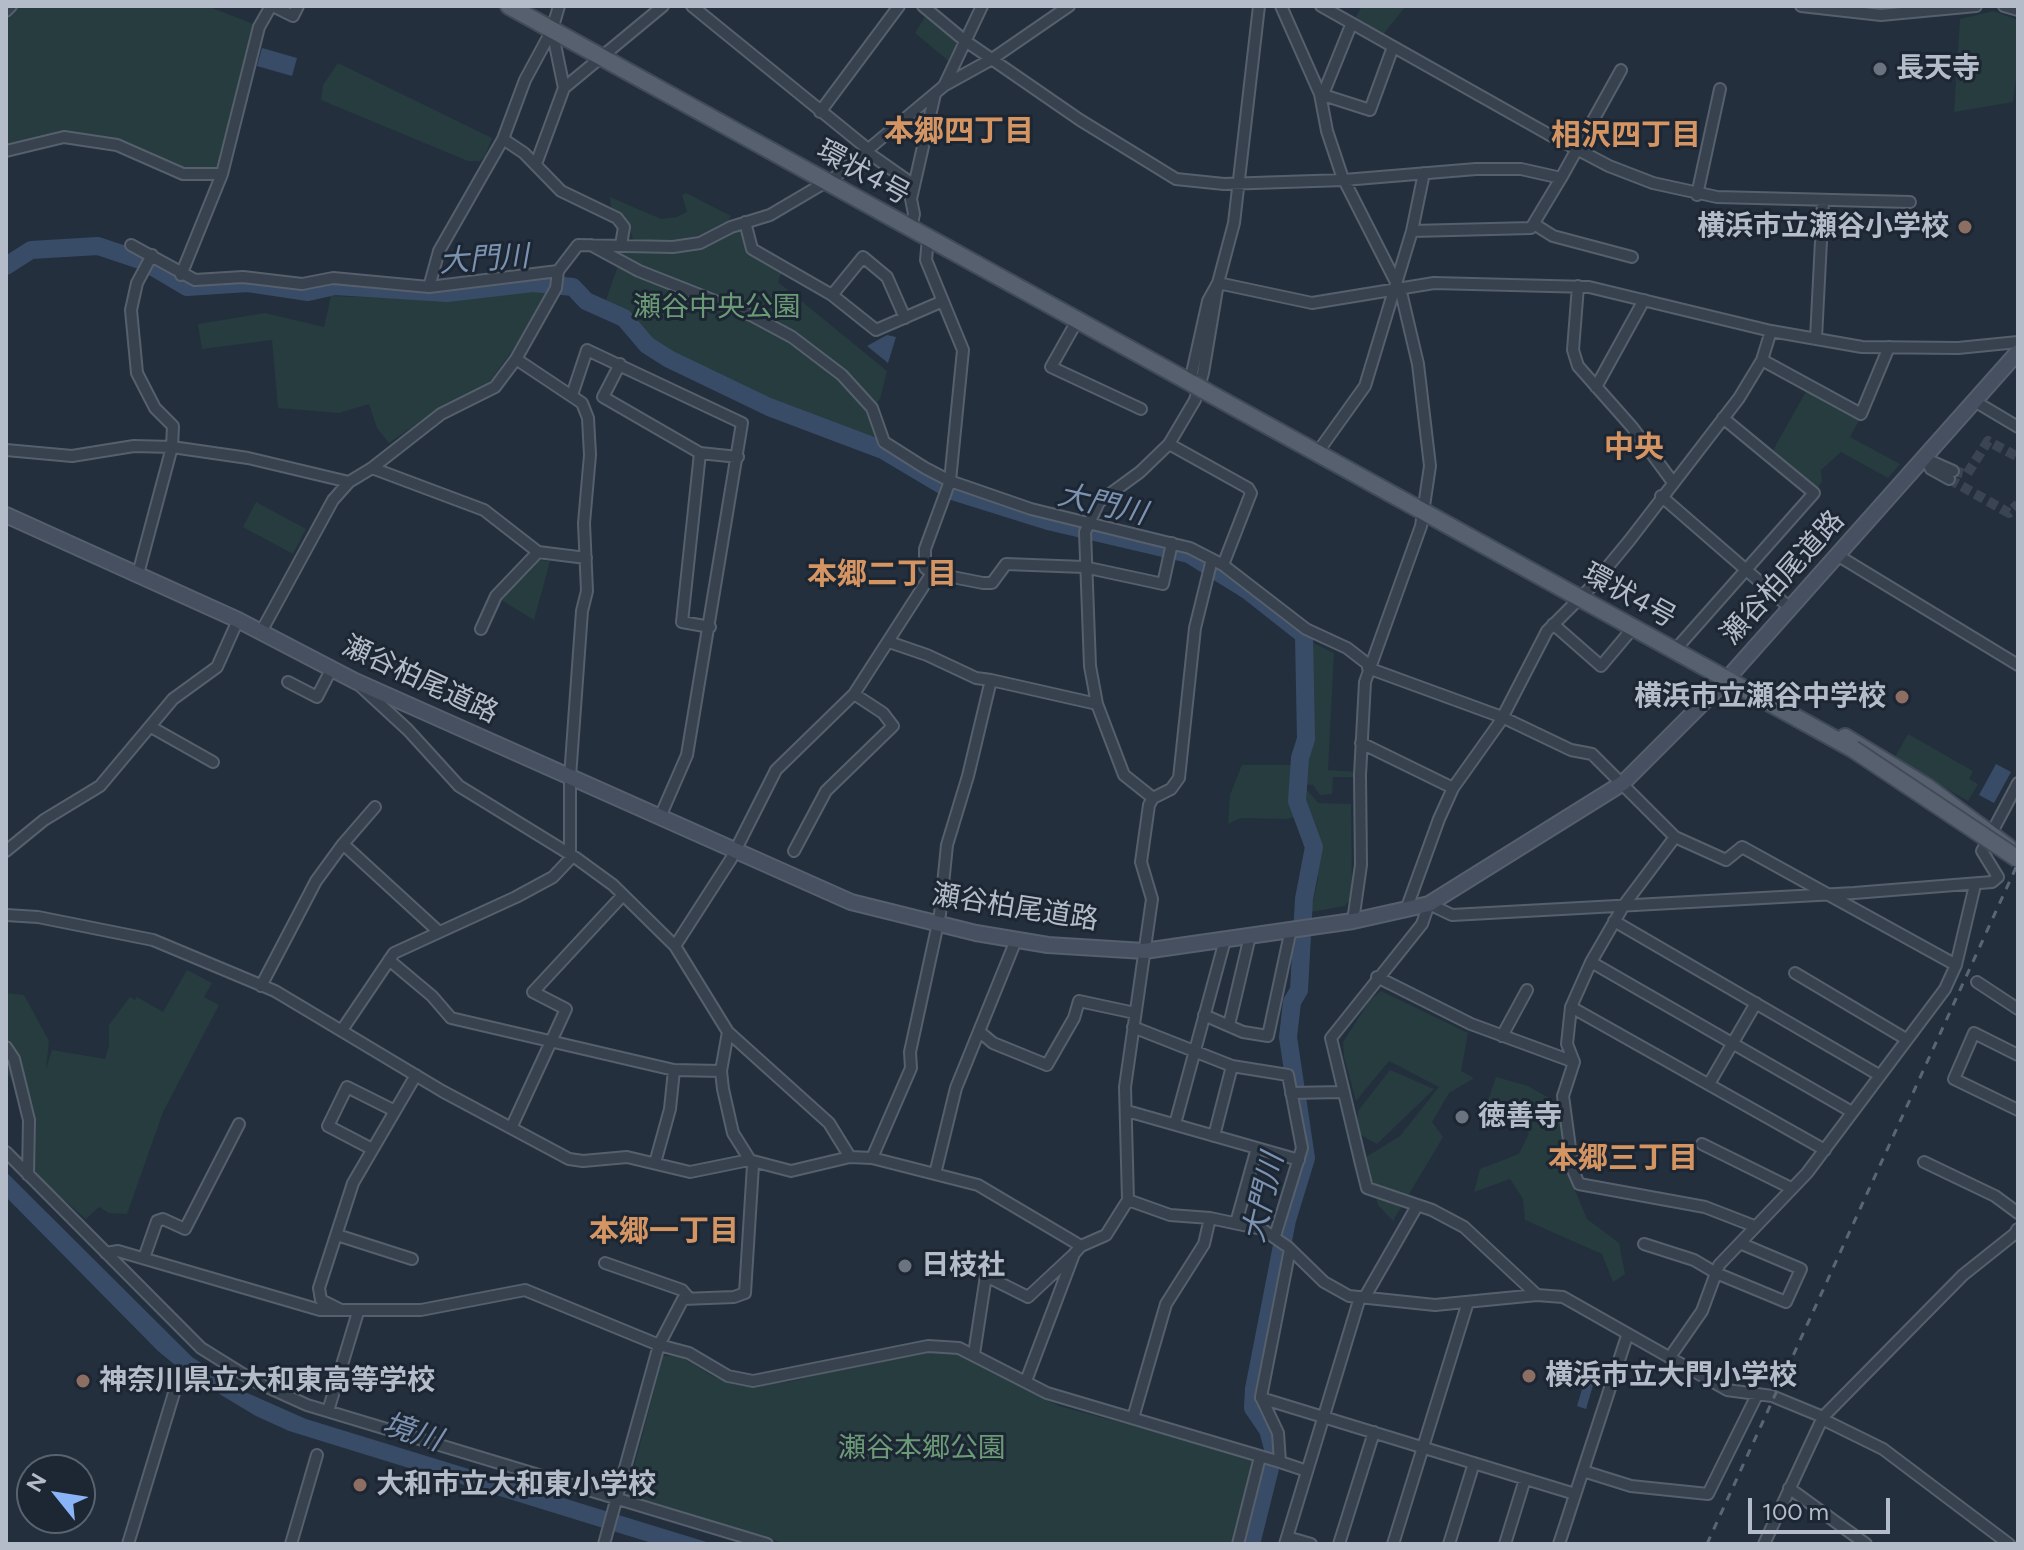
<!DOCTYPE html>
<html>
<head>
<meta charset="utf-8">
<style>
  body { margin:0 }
  #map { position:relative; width:2024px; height:1550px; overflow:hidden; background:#242f3e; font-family:Figtree,sans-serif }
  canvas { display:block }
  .frame { position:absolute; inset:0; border:8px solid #b4bcc9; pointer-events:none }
  .north { position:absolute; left:16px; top:1454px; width:80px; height:80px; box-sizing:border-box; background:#1d2633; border:2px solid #59626f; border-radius:50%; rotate:300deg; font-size:22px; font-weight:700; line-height:32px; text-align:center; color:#b4bcc9 }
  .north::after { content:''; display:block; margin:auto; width:28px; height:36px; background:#8ab4f8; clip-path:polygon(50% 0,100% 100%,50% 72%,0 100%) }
  .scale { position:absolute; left:1748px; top:1498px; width:142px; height:36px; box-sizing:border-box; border:4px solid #b4bcc9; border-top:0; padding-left:10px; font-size:24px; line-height:28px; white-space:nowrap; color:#b4bcc9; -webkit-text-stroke:6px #1d2633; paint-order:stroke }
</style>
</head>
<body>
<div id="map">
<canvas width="2024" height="1550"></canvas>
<div class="frame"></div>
<div class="north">N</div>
<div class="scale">100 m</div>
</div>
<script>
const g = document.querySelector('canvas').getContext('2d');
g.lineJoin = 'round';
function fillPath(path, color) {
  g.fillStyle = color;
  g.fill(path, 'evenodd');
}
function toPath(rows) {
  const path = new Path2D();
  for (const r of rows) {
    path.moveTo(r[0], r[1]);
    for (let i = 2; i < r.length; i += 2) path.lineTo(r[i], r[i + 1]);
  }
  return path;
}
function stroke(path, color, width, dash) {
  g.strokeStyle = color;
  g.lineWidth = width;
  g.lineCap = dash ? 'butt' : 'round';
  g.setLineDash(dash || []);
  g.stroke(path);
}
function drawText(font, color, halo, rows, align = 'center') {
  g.font = font + ' Figtree,"Noto Sans JP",sans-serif';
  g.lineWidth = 6;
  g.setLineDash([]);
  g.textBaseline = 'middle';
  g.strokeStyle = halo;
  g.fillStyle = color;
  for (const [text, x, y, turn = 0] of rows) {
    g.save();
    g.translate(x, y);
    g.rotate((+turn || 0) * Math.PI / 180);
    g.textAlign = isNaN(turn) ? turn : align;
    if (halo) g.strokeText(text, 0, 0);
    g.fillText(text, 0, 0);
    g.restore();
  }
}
const green = toPath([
  [17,6,207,6,256,25,226,134,220,173,198,178,153,154,112,143,49,143,6,149,6,20],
  [1362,6,1406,6,1381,37,1353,22],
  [1993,11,2018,20,2018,63,2013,102,1954,112,1960,19],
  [926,15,961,42,951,63,915,33],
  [338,63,492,138,485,156,480,161,468,161,321,100,323,85],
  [686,193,731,216,728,221,697,236,668,243,643,242,633,240,628,222,611,207,610,197,661,219,677,217,687,212,682,195],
  [733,227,743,232,750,252,782,271,778,282,887,371,880,399,870,411,879,445,670,358,648,344,635,326,604,306,623,251,687,250],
  [551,283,515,347,485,388,433,413,389,443,377,428,369,404,339,413,278,408,272,340,202,349,198,324,265,313,324,327,331,296,460,300],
  [1808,388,1861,417,1850,437,1900,464,1888,478,1841,452,1821,470,1822,481,1816,491,1772,452],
  [256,502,306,529,293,554,243,527],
  [538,560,550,561,534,620,498,598],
  [1301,637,1334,653,1328,770,1357,772,1357,777,1333,777,1332,794,1320,795,1313,785,1300,784,1306,707],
  [1908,734,1973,771,1969,779,1978,784,1968,801,1894,759],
  [1242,765,1292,765,1290,787,1308,791,1318,803,1351,804,1352,896,1345,906,1311,912,1318,879,1317,831,1309,813,1287,819,1240,818,1228,824,1230,795],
  [187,970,212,983,204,997,219,1005,163,1112,127,1214,109,1213,99,1207,86,1219,63,1199,44,1198,29,1185,33,1148,30,1111,6,1071,6,993,24,995,49,1041,46,1069,52,1050,105,1059,109,1046,109,1025,130,997,135,1000,137,997,163,1012],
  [1381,991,1468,1033,1461,1071,1474,1078,1449,1093,1432,1122,1443,1137,1393,1221,1378,1205,1366,1157,1400,1136,1439,1087,1389,1061,1356,1101,1344,1057,1343,1042,1370,1000],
  [1390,1070,1434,1089,1377,1144,1357,1133,1358,1111],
  [1496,1077,1528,1086,1554,1101,1561,1120,1564,1164,1587,1219,1619,1243,1625,1274,1613,1282,1602,1254,1525,1220,1523,1199,1510,1179,1474,1192,1480,1169,1519,1154,1529,1133,1503,1108,1488,1100],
  [930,1352,952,1352,1059,1406,1256,1459,1234,1544,787,1544,626,1497,663,1356,680,1356,714,1377,736,1385,788,1382,882,1359]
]);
const water = toPath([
  [262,48,297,58,292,76,257,66],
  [887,335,896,337,888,363,867,346],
  [1996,764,2011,772,1994,803,1979,795],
  [6,1172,192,1357,245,1392,306,1419,713,1544,655,1544,289,1431,256,1416,186,1374,158,1351,6,1197],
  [1587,1372,1596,1375,1586,1409,1577,1406]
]);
const river = toPath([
  [6,266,31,250,98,246,143,261,187,287,248,283,308,292,335,286,447,293,533,283,573,287,586,301,624,318,647,345,669,359,769,407,883,450,952,491,1048,521,1189,554,1247,590,1304,635,1306,739,1300,758,1297,801,1314,847,1304,899,1299,990,1292,1002,1288,1037,1306,1158,1287,1220,1254,1389,1253,1408,1268,1430,1274,1452,1251,1544]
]);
const minorTunnel = toPath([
  [1953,471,1967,474,1988,441,2018,457],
  [1949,479,2009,513,2018,504]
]);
const minor = toPath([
  [273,6,293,16,298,6],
  [692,6,869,150],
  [923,6,964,40,1080,120,1176,179,1224,184,1344,180,1476,169,1521,169,1561,178,1531,228,1412,231],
  [1281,6,1320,94,1327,131,1342,176,1401,292,1418,364,1430,466,1421,526,1365,682,1360,775,1361,865,1353,921],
  [1321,6,1548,134,1609,166,1653,183,1717,197,1910,202],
  [1801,6,1881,15,1976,6],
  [2004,6,2018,10],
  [6,11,11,6],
  [945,84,982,6],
  [564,88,663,6],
  [1324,92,1351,25],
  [1320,94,1370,110,1393,47],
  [820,112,899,6],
  [503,139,524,153,561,191,617,218,624,227,621,245],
  [6,151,64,137,117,145,183,174,222,174],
  [867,152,914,185],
  [536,164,564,88,552,30],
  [1561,178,1621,70],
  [828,183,945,85,992,59,1069,6],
  [1697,195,1720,89],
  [745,222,752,249,832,295,876,330,943,301],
  [1534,224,1553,236,1632,257],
  [911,229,914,214,911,199,935,94],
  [928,238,926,260,963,350,950,481,925,549,925,568,932,573],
  [131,245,195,280,243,277,302,284,333,278,429,287,558,271],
  [591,245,639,271,753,316,792,337,842,375,872,408,884,442,925,468,950,481,1031,509,1190,548,1223,565,1306,629,1347,648,1369,665],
  [181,275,222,174,259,27,271,6],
  [1578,286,1573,350,1578,366,1632,427,1672,481],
  [429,287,439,251,503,139,525,80,552,30,559,6],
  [832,295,863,257,887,277,905,318],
  [1077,321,1051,367,1141,409],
  [1816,338,1823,202],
  [516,359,556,288,558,271,578,245,673,247,700,243,731,227,770,215,826,182],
  [1762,360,1861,414,1889,347],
  [620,364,603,397,700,453,682,622,710,627],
  [1190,382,1208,301,1218,283,1234,223,1259,6],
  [1596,387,1644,300],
  [572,395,587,350,742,423,687,755,660,817],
  [1976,402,2018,427],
  [1169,444,1248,488,1251,493,1223,565],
  [6,450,72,456,134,446,172,447,248,458,349,482],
  [700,453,738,457],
  [1317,453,1365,386,1412,231,1424,173],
  [1926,459,1931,469,1949,479],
  [1926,459,1953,471],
  [1661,496,1790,608],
  [1837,555,2018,665],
  [138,574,172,447,173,426,155,408,137,373,131,310,137,283,152,255],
  [1553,624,1601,666,1633,628],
  [481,629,496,596,538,552],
  [261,632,333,500,349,482,372,468,484,510,538,552,586,558],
  [1675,650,1814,493,1723,418],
  [1368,668,1502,717,1571,750,1592,754,1675,837,1726,860,1742,847,1956,965],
  [991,680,1097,704],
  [288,682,317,697,332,668],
  [357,683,408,730,459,786,576,858,613,885,675,946,728,1032,829,1123,850,1157],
  [151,727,213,762],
  [1361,743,1453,788],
  [1153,798,1124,775,1097,704,1090,666,1085,532,1099,502,1140,472,1169,444,1195,400,1203,373,1218,283,1312,303,1434,283,1589,287,1771,331,1862,347,1958,348,2018,342],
  [375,807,343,844,438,931],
  [1675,837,1624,905,1591,962,1571,1007,1567,1044,1574,1062,1563,1096,1573,1170,1579,1184,1705,1207,1754,1226],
  [6,851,44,820,100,786,173,699,217,667,238,620],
  [794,851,826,791,893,726,883,713,854,694],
  [1406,910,1439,819,1453,788,1500,722,1547,631,1591,587,1629,541,1739,398,1762,360,1771,331],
  [6,915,38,917,153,940,275,991,442,1091,569,1159,583,1161,627,1157,690,1172,749,1160,791,1171,850,1157,872,1158,978,1185,1081,1246],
  [1614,921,1879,1075],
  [675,946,731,859,776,770,854,694,932,573,983,583,992,583,1006,564,1084,567,1163,584,1172,543],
  [389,960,432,996,451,1018,674,1070,670,1109,655,1163],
  [1591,962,1852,1112],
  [1795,973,1906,1039],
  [1377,977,1471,1024,1574,1062],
  [1977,982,2018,1009],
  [261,986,316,881,343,844],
  [1571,1007,1825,1150],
  [1204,1015,1243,1032,1268,1036,1291,929],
  [1229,1025,1250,936],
  [1133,1027,1232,1066,1288,1075,1302,1148,1275,1236],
  [342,1030,394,953,516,897,553,877,570,859,570,777,582,611,587,591,584,523,590,455,588,418,582,403,516,359,495,387,441,414,372,468],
  [981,1033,993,1043,1047,1065,1074,1018,1079,1001,1135,1013],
  [1502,1036,1527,990],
  [6,1047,14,1059,29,1120,28,1175],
  [2018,1055,1974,1033,1954,1079,2018,1110],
  [674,1070,721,1071],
  [1709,1084,1756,1003],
  [1291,1093,1342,1092],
  [1127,1111,1299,1160],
  [1175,1124,1225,940],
  [512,1126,566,1009,533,992,623,895],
  [1214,1136,1232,1066],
  [1702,1144,1791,1188],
  [372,1149,328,1126,347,1087,393,1110],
  [6,1152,201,1348,254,1381,307,1405,767,1544],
  [872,1158,911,1068,910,1052,940,914,947,845,968,776,991,680,976,678,927,655,889,642],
  [1924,1162,1995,1196,2018,1213],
  [935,1174,956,1088,1016,940],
  [1128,1200,1170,1215,1210,1218,1262,1229,1288,1247,1324,1282,1349,1296,1435,1305,1537,1295,1563,1297,1727,1390,1772,1396,1823,1417],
  [1236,1223,1257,1148],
  [337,1235,412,1259],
  [1644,1244,1694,1260,1716,1273,1786,1302,1801,1269,1742,1244],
  [1290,1249,1261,1397,1278,1433,1280,1462,1307,1471],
  [106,1253,118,1251,320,1310,421,1310,525,1290,659,1345,683,1299,734,1297,745,1293,753,1165,733,1133,723,1089,721,1071,728,1032],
  [144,1258,157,1221,163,1219,185,1229,239,1124],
  [605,1263,682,1290,689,1298],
  [1366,1295,1417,1206],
  [1537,1295,1464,1227,1432,1210,1367,1188,1361,1164,1331,1038,1422,924,1429,904,1452,915,1854,893,1992,882,1998,877,1982,851,2018,783],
  [341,1310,321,1300,319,1288,353,1183,416,1075],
  [974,1354,986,1276,1028,1297,1072,1256],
  [1670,1357,1702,1311,1719,1265,1807,1173,1945,989,1956,965,1975,885],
  [1026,1381,1074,1254,1081,1246,1106,1235,1128,1200,1125,1087,1152,899,1141,862,1149,805,1153,798,1171,789,1179,778,1195,628,1212,559],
  [1261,1398,1575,1494],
  [328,1411,358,1312],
  [1133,1418,1166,1304,1204,1244,1210,1218],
  [1824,1420,1883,1449,2009,1544],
  [1583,1471,1631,1486,1708,1494,1757,1395],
  [1789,1488,1866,1544],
  [1287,1537,1311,1544],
  [128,1544,174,1393],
  [291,1544,317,1455],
  [604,1544,659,1345,689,1353,728,1376,753,1381,928,1346,959,1348,1047,1393,1280,1462],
  [1238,1544,1260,1457],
  [1285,1544,1360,1297],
  [1339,1544,1374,1432],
  [1393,1544,1468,1302],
  [1449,1544,1474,1463],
  [1505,1544,1525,1479],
  [1559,1544,1627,1336],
  [1764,1544,1823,1417,1963,1275,2017,1232]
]);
const tertiary = toPath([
  [2017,1232,2018,1230]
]);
const secondary = toPath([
  [6,515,238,620,355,681,851,902,976,933,1048,945,1144,951,1353,921,1429,904,1623,783,1727,679,2018,352]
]);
const primary = toPath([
  [509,6,1193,384],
  [1207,392,1853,749],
  [1845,737,1927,787,2008,847]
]);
const rail = toPath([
  [1707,1544,2018,863]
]);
const primaryBridge = toPath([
  [1193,384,1207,392],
  [1853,749,2018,859]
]);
const markers = [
  [1880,69,8,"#6b7280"],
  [1965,227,8,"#8d6e63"],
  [1902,697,8,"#8d6e63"],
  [1462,1117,8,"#6b7280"],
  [905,1266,8,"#6b7280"],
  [1529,1376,8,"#8d6e63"],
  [83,1381,8,"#8d6e63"],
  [360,1485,8,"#8d6e63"]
];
const poiNames = [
  ["長天寺",1896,69],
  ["横浜市立瀬谷小学校",1949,227,"right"],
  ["横浜市立瀬谷中学校",1886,697,"right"],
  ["徳善寺",1478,1117],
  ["日枝社",921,1266],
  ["横浜市立大門小学校",1545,1376],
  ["神奈川県立大和東高等学校",99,1381],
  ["大和市立大和東小学校",376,1485]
];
const streetNames = [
  ["環状4号",863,173,29],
  ["瀬谷柏尾道路",1783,578,-48],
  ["環状4号",1629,596,29],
  ["瀬谷柏尾道路",420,680,25],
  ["瀬谷柏尾道路",1015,908,9]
];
const parkNames = [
  ["瀬谷中央公園",717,308],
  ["瀬谷本郷公園",922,1449]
];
const neighbourhoodNames = [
  ["本郷四丁目",959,132],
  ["相沢四丁目",1626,136],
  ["中央",1634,448],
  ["本郷二丁目",882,575],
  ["本郷三丁目",1623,1159],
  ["本郷一丁目",664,1232]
];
const waterNames = [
  ["大門川",484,260,-4],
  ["大門川",1102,505,13],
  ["大門川",1264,1198,-77],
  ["境川",412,1433,18]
];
fillPath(green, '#263c3f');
fillPath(water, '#394c67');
stroke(river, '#394c67', 18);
stroke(minorTunnel, '#3a4453', 10, [10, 5]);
stroke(minor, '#565f6c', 14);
stroke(tertiary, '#565f6c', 16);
stroke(secondary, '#565f6c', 18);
stroke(primary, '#414a57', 20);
stroke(minor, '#38414e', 10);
stroke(tertiary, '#38414e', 12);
stroke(secondary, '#465061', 14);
stroke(primary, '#56606e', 16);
stroke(rail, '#5a6575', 3, [8, 8]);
stroke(primaryBridge, '#414a57', 20, []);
stroke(primaryBridge, '#56606e', 16);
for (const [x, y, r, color] of markers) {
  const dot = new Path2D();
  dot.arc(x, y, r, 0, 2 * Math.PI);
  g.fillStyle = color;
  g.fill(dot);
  stroke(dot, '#1d2633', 3);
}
drawText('bold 28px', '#b4bcc9', '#1d2633', poiNames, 'left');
drawText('28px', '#b4bcc9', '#1d2633', streetNames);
drawText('28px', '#6b9a76', '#1d2633', parkNames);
drawText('bold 30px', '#d59563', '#1d2633', neighbourhoodNames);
drawText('italic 30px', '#7c92b1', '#1d2633', waterNames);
</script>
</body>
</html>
